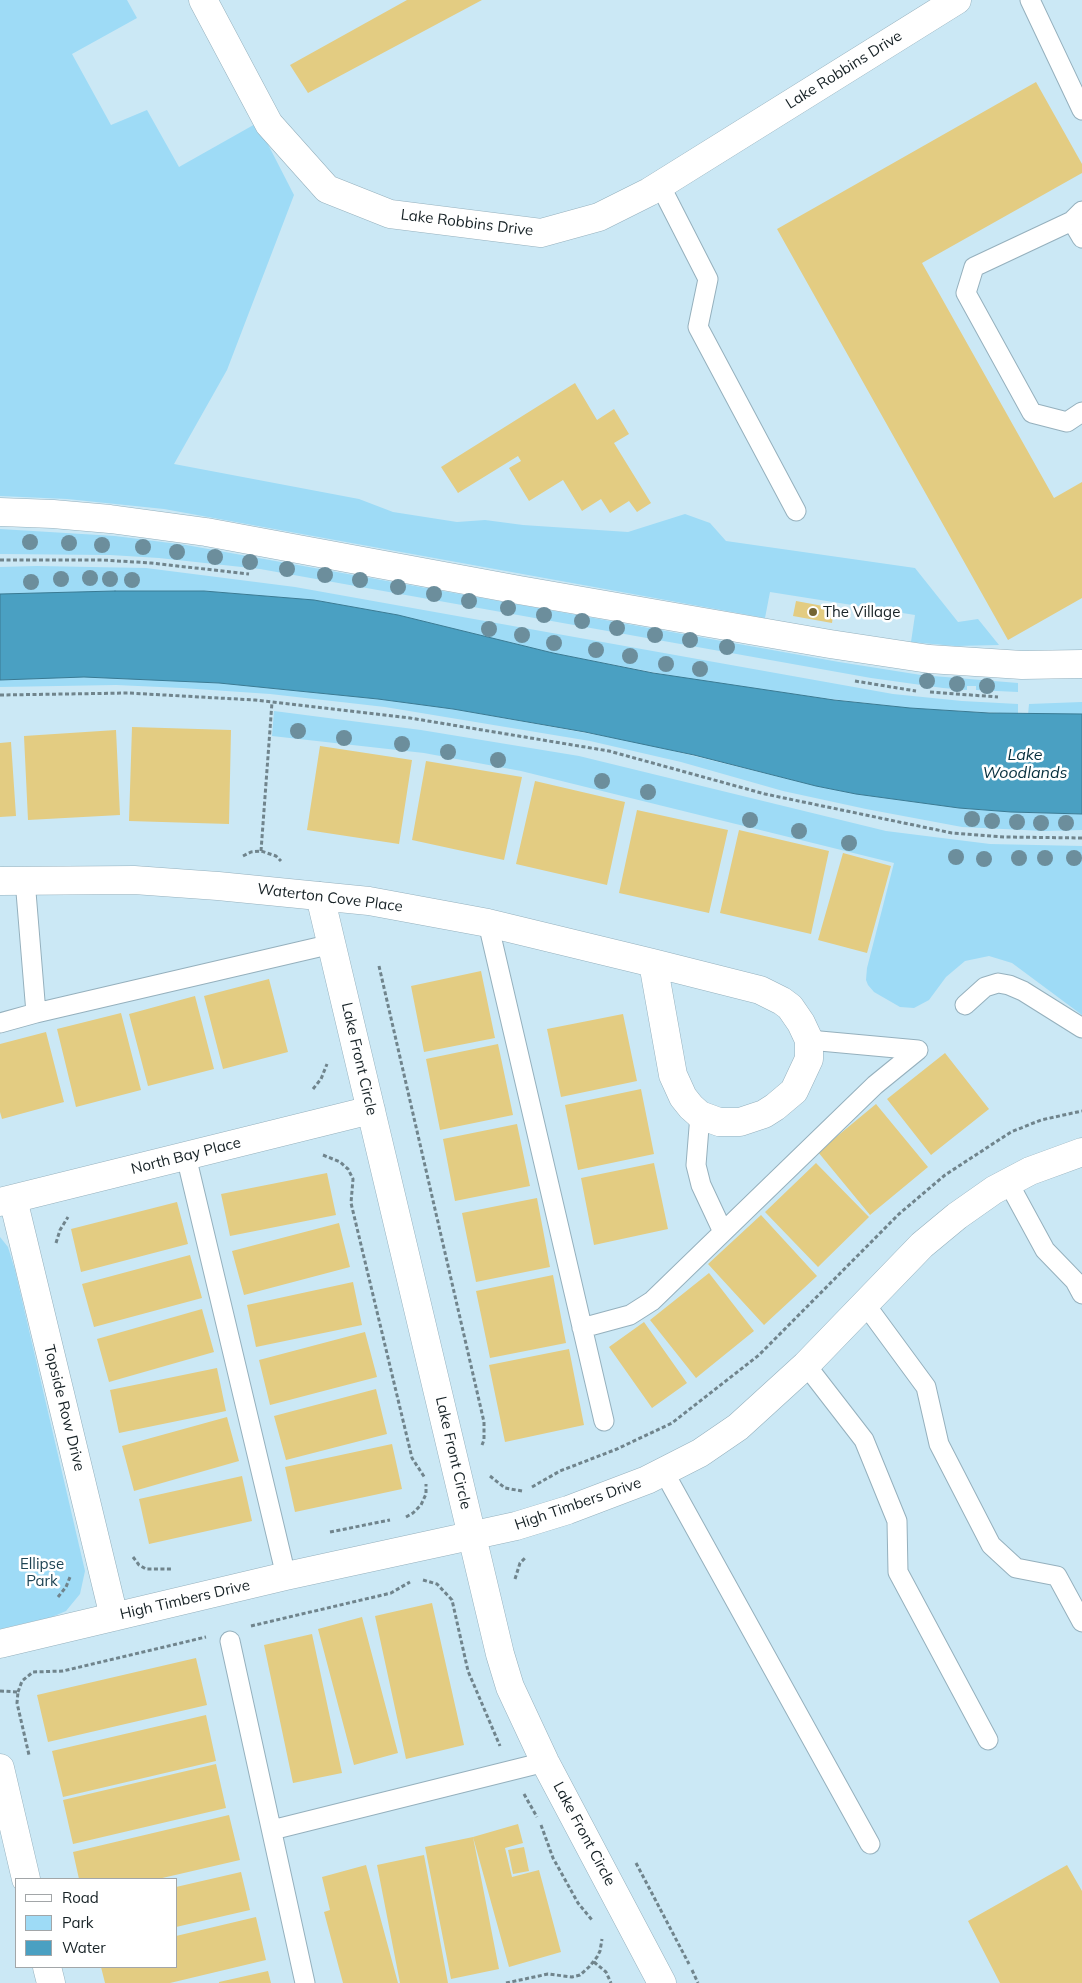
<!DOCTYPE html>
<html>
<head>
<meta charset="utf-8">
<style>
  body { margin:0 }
  #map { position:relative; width:1082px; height:1983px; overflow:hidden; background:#cbe8f5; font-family:Mulish,sans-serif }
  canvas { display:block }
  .legend { position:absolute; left:15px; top:1878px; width:162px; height:90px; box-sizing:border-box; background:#fff; border:1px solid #a2a6a8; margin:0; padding:6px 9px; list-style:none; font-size:15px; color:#162125 }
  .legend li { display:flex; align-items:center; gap:10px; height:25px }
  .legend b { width:25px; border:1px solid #a2a6a8 }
</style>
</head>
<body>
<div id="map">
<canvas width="1082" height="1983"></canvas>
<ul class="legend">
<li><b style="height:6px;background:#fff"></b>Road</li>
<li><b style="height:14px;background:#9edbf6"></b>Park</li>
<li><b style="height:14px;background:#4aa0c2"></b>Water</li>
</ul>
</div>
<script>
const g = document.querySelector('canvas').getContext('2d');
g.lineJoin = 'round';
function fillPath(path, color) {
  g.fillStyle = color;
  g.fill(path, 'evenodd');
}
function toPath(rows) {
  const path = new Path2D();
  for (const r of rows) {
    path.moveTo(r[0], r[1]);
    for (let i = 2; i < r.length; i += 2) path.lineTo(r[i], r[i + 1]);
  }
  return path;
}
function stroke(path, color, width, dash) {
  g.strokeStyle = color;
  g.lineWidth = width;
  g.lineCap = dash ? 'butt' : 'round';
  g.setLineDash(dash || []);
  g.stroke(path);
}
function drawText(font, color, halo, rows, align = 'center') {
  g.font = font + ' Mulish,sans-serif';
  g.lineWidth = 5;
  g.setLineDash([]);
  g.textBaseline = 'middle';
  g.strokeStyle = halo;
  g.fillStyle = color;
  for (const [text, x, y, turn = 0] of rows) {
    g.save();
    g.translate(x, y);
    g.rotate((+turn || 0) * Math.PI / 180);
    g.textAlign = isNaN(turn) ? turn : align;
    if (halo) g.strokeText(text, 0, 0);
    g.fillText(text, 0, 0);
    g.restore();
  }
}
const green = toPath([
  [0,0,127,0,137,18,72,54,111,125,147,110,179,167,257,123,294,195,227,370,174,464,359,499,393,512,457,522,485,520,523,525,628,532,685,514,710,523,726,541,915,568,958,622,978,619,999,645,955,646,911,642,915,615,770,592,765,618,164,509,67,499,0,496],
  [0,529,115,536,186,545,839,662,921,675,1018,683,1018,692,976,690,976,686,967,686,967,690,943,688,871,678,260,569,159,558,110,555,0,554],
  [37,566,146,568,295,587,893,694,962,701,1018,704,1018,714,910,708,823,698,683,678,553,653,398,615,314,600,204,591,0,594,0,567],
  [47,677,101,677,219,683,378,699,453,709,641,743,816,786,856,794,959,808,1011,812,1082,814,1082,830,1044,831,962,827,866,809,783,791,681,762,590,741,385,707,270,694,182,688,116,685,0,687,0,680],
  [1082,702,1082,714,1028,715,1029,704],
  [274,711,421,730,579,756,886,831,990,844,1082,846,1082,1015,1012,963,989,956,965,961,946,977,929,1000,914,1008,900,1007,874,992,868,985,866,980,867,968,894,863,521,771,424,753,272,736],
  [0,1237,8,1247,15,1270,85,1571,80,1594,66,1611,52,1617,0,1629]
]);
const water = toPath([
  [115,591,204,591,314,600,398,615,553,653,653,673,834,700,910,708,989,713,1082,714,1082,814,1011,812,959,808,856,794,816,786,694,755,585,732,453,709,378,699,219,683,84,677,0,680,0,594,115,591]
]);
const building = toPath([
  [407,0,482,0,308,93,290,65],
  [1036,82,1082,164,1082,173,922,263,1054,498,1082,482,1082,598,1008,640,777,229],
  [575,383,597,420,614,409,629,434,614,443,651,503,637,512,629,501,610,513,601,499,582,511,563,480,529,501,509,468,521,461,518,456,458,493,441,467],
  [796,601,834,608,832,623,793,616],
  [132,727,231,730,229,824,129,821],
  [116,730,120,815,28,820,24,736],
  [11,742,16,816,0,817,0,743],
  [320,746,412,760,399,844,307,830],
  [426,761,522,777,504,860,412,840],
  [535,781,625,802,607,885,516,864],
  [637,810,728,830,709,913,619,893],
  [739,830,829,851,811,934,720,913],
  [843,853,891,866,867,953,818,940],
  [481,971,495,1038,424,1052,411,986],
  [269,979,288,1052,223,1069,204,996],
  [195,996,214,1069,148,1086,129,1014],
  [121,1013,141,1090,76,1107,57,1029],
  [623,1014,637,1081,561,1097,547,1029],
  [46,1032,64,1102,2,1119,0,1112,0,1044],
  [498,1044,513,1115,440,1130,426,1059],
  [945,1053,989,1109,931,1155,887,1099],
  [641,1089,654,1154,578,1170,565,1105],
  [876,1104,928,1167,870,1215,818,1152],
  [517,1124,530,1186,455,1201,443,1139],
  [654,1163,668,1229,594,1245,581,1178],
  [816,1163,869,1217,818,1267,765,1212],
  [327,1173,336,1215,230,1236,221,1194],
  [537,1198,550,1267,476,1282,462,1213],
  [177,1202,188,1244,81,1272,71,1229],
  [761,1215,817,1276,764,1325,708,1264],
  [339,1223,350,1267,244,1295,232,1251],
  [190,1255,202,1298,94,1327,82,1284],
  [709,1273,754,1331,696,1378,650,1320],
  [553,1275,566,1343,490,1358,476,1291],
  [353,1282,362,1325,256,1347,247,1305],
  [202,1309,214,1352,109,1382,97,1339],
  [644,1322,687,1383,652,1408,609,1347],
  [365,1332,377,1377,270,1405,259,1360],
  [569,1349,584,1425,505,1442,489,1365],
  [217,1368,226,1411,119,1433,110,1390],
  [376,1389,387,1434,286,1460,274,1416],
  [227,1417,239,1461,134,1491,122,1446],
  [392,1444,402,1489,295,1512,285,1467],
  [242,1476,252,1521,149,1544,139,1499],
  [432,1603,464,1745,406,1759,375,1616],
  [362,1617,398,1753,354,1765,318,1629],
  [312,1634,342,1773,293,1783,264,1645],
  [196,1658,207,1705,48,1742,37,1695],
  [206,1715,216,1761,63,1797,52,1751],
  [216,1764,226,1808,73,1844,63,1800],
  [229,1815,240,1860,158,1879,79,1879,73,1852],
  [518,1824,523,1843,505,1848,512,1877,539,1870,561,1952,509,1967,473,1837],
  [473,1837,499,1969,451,1979,425,1847],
  [524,1847,529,1871,513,1874,508,1850],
  [424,1855,448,1983,400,1983,377,1865],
  [366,1865,398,1983,343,1983,324,1912,330,1910,322,1877],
  [1067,1865,1082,1891,1082,1983,1000,1983,968,1921],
  [241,1872,250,1910,176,1927,176,1887],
  [256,1917,266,1960,170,1983,105,1983,101,1967,176,1967,176,1936],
  [268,1971,271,1983,219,1983,219,1982]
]);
const path = toPath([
  [0,560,102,560,151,563,249,574],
  [855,681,916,691],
  [930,692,998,697],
  [0,695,129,693,182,696,255,700,410,718,609,751,765,794,952,833,1004,837,1082,838],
  [261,851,272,702],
  [243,856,251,852,261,851,276,856,281,861],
  [379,966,484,1422,484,1440,482,1445],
  [313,1089,321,1079,327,1064],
  [323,1155,340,1162,348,1169,353,1179,351,1203,412,1458,425,1478],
  [56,1243,60,1230,68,1217],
  [490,1476,505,1488,522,1491],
  [532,1487,560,1471,617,1449,672,1423,759,1355,899,1214,945,1175,1011,1132,1041,1120,1082,1111],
  [406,1517,413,1513,421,1505,426,1494,426,1484],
  [330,1532,390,1520],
  [133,1557,139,1565,146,1569,171,1569],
  [515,1579,520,1563,526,1557],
  [423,1580,437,1584,452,1600,468,1671,500,1746],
  [58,1597,66,1587,70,1577,72,1577],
  [251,1626,391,1593,410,1582],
  [0,1691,18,1692,17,1703,29,1755],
  [18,1692,22,1681,33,1672,63,1671,206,1637],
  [524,1794,537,1817],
  [541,1825,553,1858,578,1903,592,1920],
  [636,1863,689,1964],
  [594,1962,606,1972,611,1983],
  [692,1970,698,1983],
  [506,1983,548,1974,572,1977,580,1975,589,1967,597,1957,600,1951,602,1939]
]);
const lane = toPath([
  [1030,0,1082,110],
  [660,185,708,279,698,327,796,511],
  [1082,211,1072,221,974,267,966,293,1032,413,1067,422,1082,412],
  [1072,221,1082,238],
  [25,880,36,1013],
  [488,923,604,1421],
  [965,1005,985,987,998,983,1009,985,1023,991,1082,1028],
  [0,1023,36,1013,332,944],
  [809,1040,918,1050],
  [700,1115,696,1165,701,1185,723,1232],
  [186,1156,286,1576],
  [1008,1182,1045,1250,1075,1281,1082,1294],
  [865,1304,926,1387,939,1444,991,1545,1016,1568,1057,1576,1082,1622],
  [582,1328,630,1315,652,1301,875,1085,918,1050],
  [806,1365,864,1440,897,1521,898,1572,988,1740],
  [664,1472,870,1844],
  [230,1641,305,1983],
  [272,1830,545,1762]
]);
const street = toPath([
  [203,0,269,124,327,189,390,214,541,233,599,217,649,192,957,0],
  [0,512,53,514,110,519,206,532,519,590,830,644,929,659,1022,665,1082,664],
  [0,881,134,880,218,886,369,901,488,923,653,963,760,990,782,1001,790,1007,801,1023,809,1040,809,1059,794,1091,775,1107,764,1114,740,1122,719,1122,700,1115,691,1107,683,1097,673,1075,653,963],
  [320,896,500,1654,510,1687,545,1762,662,1983],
  [13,1199,114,1617],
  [0,1202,371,1110],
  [0,1644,286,1576,516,1526,568,1510,647,1480,700,1453,738,1427,806,1365,922,1245,957,1216,994,1190,1030,1171,1082,1152],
  [0,1768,26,1879],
  [47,1967,51,1983]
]);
const trees = [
  [30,542],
  [69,543],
  [102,545],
  [143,547],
  [177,552],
  [215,557],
  [250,562],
  [287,569],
  [325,575],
  [90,578],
  [61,579],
  [110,579],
  [132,580],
  [360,580],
  [31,582],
  [398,587],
  [434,594],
  [469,601],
  [508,608],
  [544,615],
  [582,621],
  [617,628],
  [489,629],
  [522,635],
  [655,635],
  [690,640],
  [554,643],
  [727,647],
  [596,650],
  [630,656],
  [666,664],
  [700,669],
  [927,681],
  [957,684],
  [987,686],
  [298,731],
  [344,738],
  [402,744],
  [448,752],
  [498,760],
  [602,781],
  [648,792],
  [972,819],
  [750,820],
  [992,821],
  [1017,822],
  [1041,823],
  [1066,823],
  [799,831],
  [849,843],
  [956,857],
  [1019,858],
  [1045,858],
  [1074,858],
  [984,859]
];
const markers = [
  [813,612,5,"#756533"]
];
const streetNames = [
  ["Lake Robbins Drive",844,70,-32],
  ["Lake Robbins Drive",467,223,7],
  ["Waterton Cove Place",330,898,7],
  ["Lake Front Circle",359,1059,77],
  ["North Bay Place",186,1156,-14],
  ["Topside Row Drive",64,1408,76],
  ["Lake Front Circle",453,1453,77],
  ["High Timbers Drive",578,1504,-19],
  ["High Timbers Drive",185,1600,-13],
  ["Lake Front Circle",584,1834,62]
];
const poiNames = [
  ["The Village",823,612]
];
const parkNames = [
  ["Ellipse",42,1564],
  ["Park",42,1581]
];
const waterNames = [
  ["Lake",1025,755],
  ["Woodlands",1025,773]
];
fillPath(green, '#9edbf6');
fillPath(water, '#4aa0c2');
stroke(water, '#3a7a93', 1);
fillPath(building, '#e3cc82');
stroke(lane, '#95b0bd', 21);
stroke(street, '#95b0bd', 29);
stroke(path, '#70848c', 3, [4, 2.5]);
stroke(lane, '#fff', 19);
stroke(street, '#fff', 28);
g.fillStyle = '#6c8e9c';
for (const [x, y] of trees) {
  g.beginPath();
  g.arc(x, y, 8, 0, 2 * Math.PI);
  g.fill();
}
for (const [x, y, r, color] of markers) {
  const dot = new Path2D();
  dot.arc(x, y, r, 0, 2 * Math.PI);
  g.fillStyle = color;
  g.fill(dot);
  stroke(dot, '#fff', 2);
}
drawText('15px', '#162125', '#fff', streetNames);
drawText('15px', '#162125', '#fff', poiNames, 'left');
drawText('15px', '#1e4454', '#fff', parkNames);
drawText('italic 16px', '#052e3d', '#fff', waterNames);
</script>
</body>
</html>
